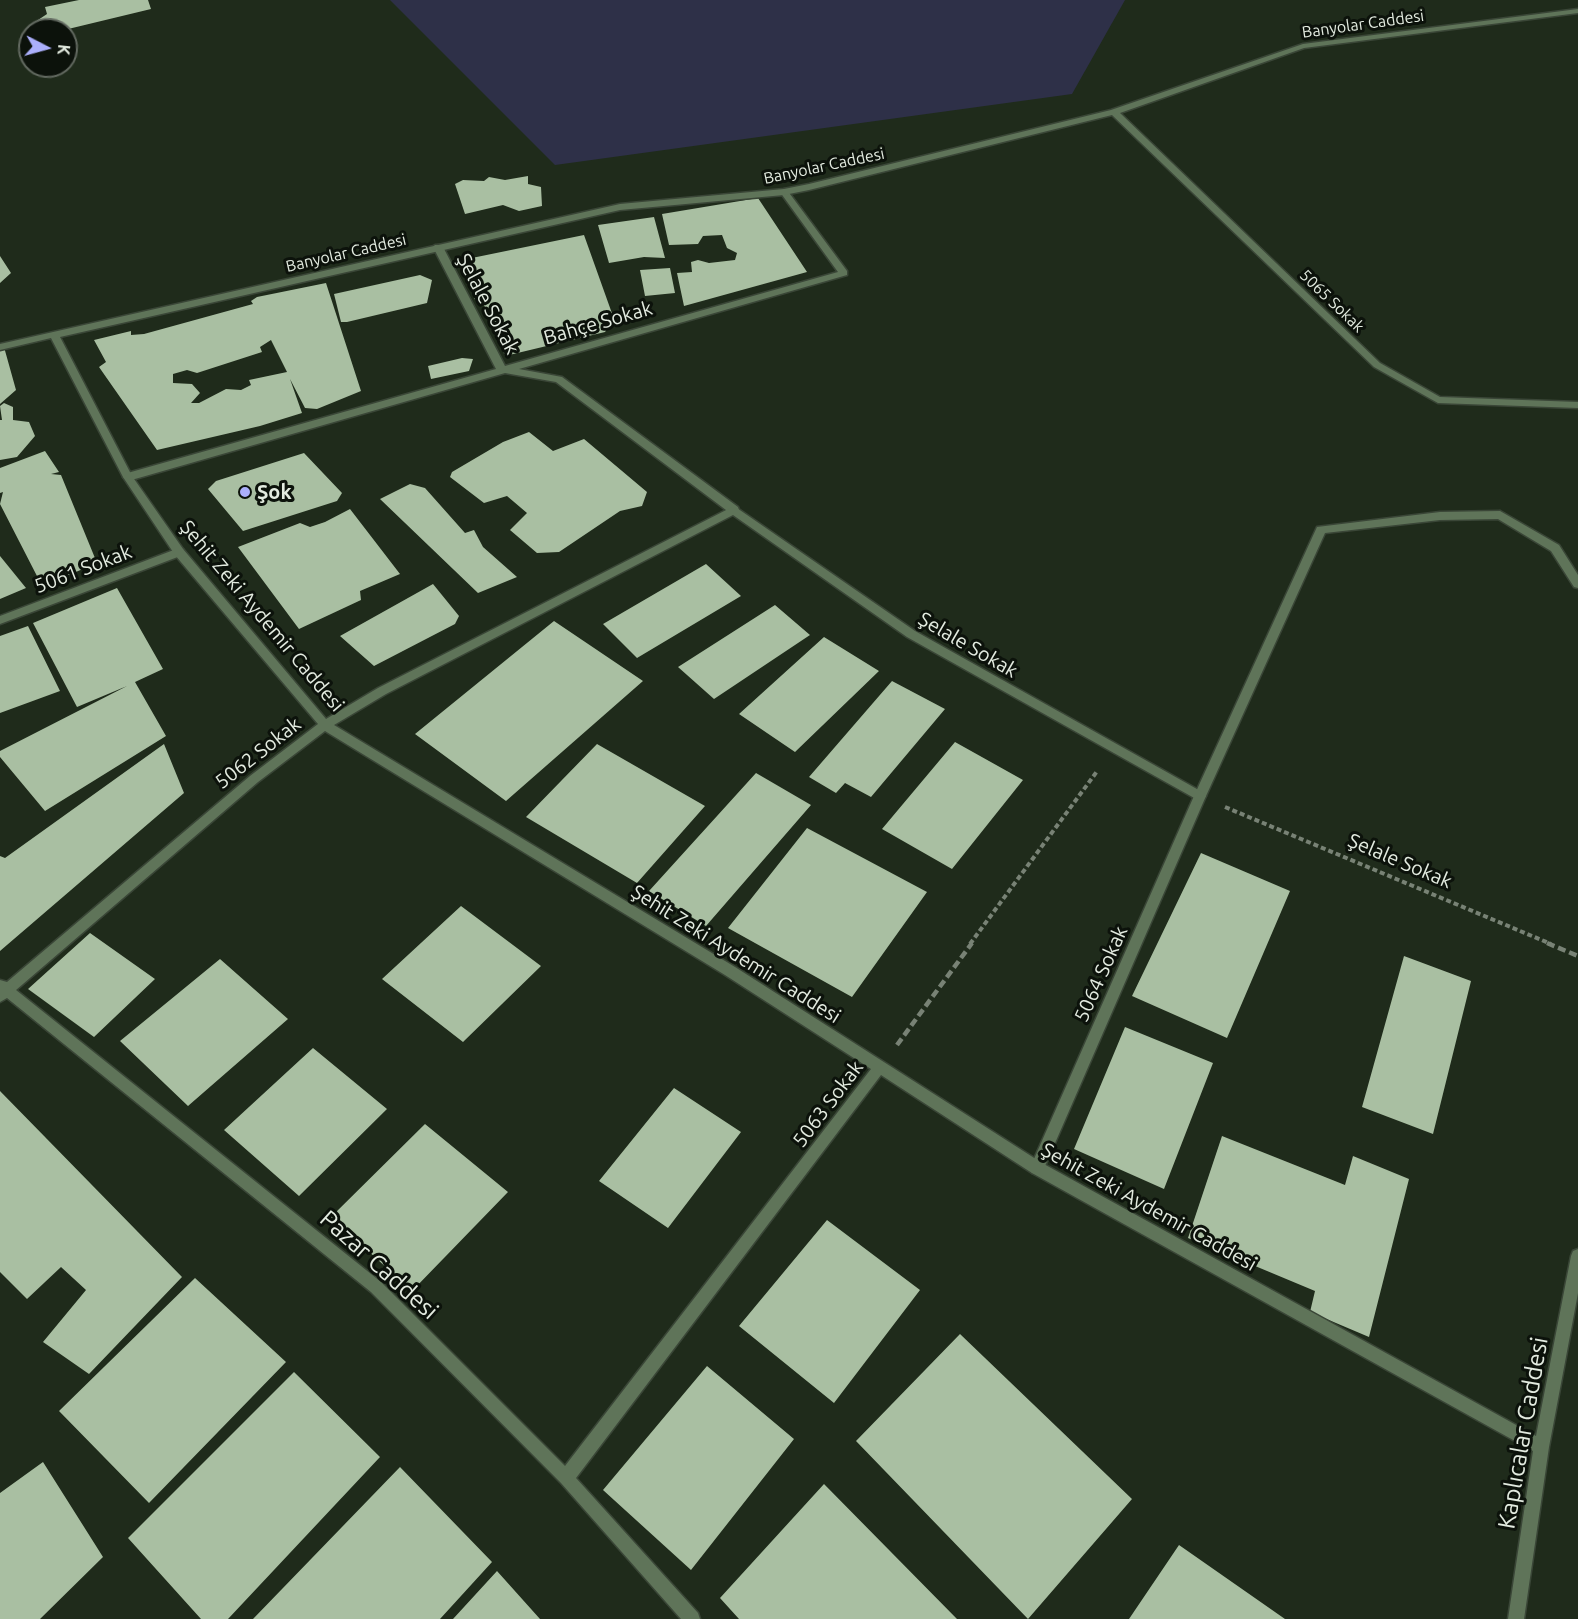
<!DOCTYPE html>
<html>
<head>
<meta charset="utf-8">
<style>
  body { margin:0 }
  #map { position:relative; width:1578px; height:1619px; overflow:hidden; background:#1f2b1b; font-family:Ubuntu,sans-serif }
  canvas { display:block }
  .north { position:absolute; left:18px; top:18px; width:60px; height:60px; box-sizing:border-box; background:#0c120b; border:2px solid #626960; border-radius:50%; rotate:96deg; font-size:16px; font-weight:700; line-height:24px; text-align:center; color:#e3ebe0 }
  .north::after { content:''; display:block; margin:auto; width:21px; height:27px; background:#abaffb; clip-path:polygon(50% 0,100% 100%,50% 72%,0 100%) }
</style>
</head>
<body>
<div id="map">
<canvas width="1578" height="1619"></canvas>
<div class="north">K</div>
</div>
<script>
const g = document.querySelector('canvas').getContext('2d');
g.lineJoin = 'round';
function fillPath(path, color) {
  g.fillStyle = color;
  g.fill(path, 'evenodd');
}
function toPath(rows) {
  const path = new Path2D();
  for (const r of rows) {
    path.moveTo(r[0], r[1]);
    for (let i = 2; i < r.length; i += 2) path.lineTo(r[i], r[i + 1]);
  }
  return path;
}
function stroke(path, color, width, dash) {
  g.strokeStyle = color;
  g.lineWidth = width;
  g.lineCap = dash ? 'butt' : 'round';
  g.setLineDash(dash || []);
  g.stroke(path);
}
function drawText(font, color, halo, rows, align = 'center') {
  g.font = font + ' Ubuntu,sans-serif';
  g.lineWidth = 6;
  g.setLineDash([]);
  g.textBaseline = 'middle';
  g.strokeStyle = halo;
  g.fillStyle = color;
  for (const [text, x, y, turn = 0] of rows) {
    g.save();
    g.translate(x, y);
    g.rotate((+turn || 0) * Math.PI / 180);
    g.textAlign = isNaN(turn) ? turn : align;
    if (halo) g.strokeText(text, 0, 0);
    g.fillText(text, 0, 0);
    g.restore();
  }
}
const green = toPath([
  [390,0,1125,0,1072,94,555,165]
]);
const building = toPath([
  [79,0,148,0,151,9,64,30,55,30,54,27,38,27,35,22,47,14,45,7],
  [528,176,528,184,541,187,542,206,519,211,503,205,465,214,455,184,463,180,484,181,489,177,505,180],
  [758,198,807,272,684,306,677,273,692,272,691,262,698,260,709,263,735,260,737,253,727,248,722,235,703,236,698,244,669,245,662,214],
  [654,217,665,258,644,257,609,263,598,225],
  [584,235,614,319,605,332,505,356,482,300,474,299,480,295,467,259],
  [0,256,11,273,0,283],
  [670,268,675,293,645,296,640,270],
  [420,275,432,280,427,303,347,322,341,322,334,294],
  [326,283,361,391,317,409,305,408,290,379,302,413,260,426,157,450,99,367,106,362,94,340,131,331,131,335,144,334,253,304,251,301,257,297],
  [271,340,287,372,249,380,251,385,241,390,226,389,199,403,191,403,200,393,192,384,173,383,173,374,187,370,197,373,262,352,260,347],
  [4,347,16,390,0,404,0,348],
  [462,358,473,359,469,371,431,379,428,366],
  [4,403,13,407,13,420,29,422,35,436,17,457,0,460,0,420,2,420,0,406],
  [529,432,553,451,584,439,647,492,642,506,620,511,559,552,537,553,510,530,527,513,507,496,484,503,450,477,452,472,503,442],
  [45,451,59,472,51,474,61,475,97,563,64,577,38,578,0,504,3,492,0,493,0,468],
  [304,453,342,493,337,501,243,531,208,489,216,481],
  [410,484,425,488,465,533,474,530,483,547,517,577,478,593,380,499],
  [350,509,400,574,360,591,361,600,299,629,238,547,300,523,310,527,325,522],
  [0,556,26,588,0,599],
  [706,564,741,596,637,658,603,624],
  [433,584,459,616,455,624,374,666,340,636],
  [117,588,163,669,135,682,166,736,45,811,0,757,0,751,127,686,77,707,33,623],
  [775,605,810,635,714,699,678,667],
  [554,621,643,681,506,801,415,734],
  [28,626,60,691,0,713,0,636],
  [824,637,879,671,795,752,739,714],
  [892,681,945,709,871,797,845,783,836,793,809,777],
  [955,742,1023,780,952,869,882,829],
  [164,744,184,793,0,951,0,856,5,858],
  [597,744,705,806,637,883,526,817],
  [756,773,811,805,706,926,649,891],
  [807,828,927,892,852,997,728,928],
  [1201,853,1290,891,1227,1038,1132,996],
  [461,906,541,966,463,1042,382,979],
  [90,933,155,979,94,1037,28,989],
  [1404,956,1471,981,1433,1134,1362,1107],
  [220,959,288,1019,188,1106,120,1041],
  [1125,1027,1213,1063,1164,1189,1074,1149],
  [313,1048,387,1109,299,1196,224,1130],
  [674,1088,741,1132,668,1228,599,1181],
  [0,1091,182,1277,89,1374,43,1342,86,1290,61,1267,27,1299,0,1272],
  [425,1124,508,1192,412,1291,331,1217],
  [1222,1136,1345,1185,1353,1156,1409,1179,1369,1337,1310,1312,1315,1291,1188,1238],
  [827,1220,920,1290,834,1403,739,1326],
  [195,1278,286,1362,149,1503,59,1411],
  [960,1334,1132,1499,1028,1619,856,1441],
  [707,1366,794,1439,691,1570,603,1490],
  [294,1372,380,1457,228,1619,201,1619,128,1538],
  [43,1462,103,1557,40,1619,0,1619,0,1493],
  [400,1467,492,1562,440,1619,253,1619],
  [824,1484,957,1619,739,1619,720,1598],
  [1179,1545,1285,1619,1129,1619],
  [497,1571,540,1619,453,1619]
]);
const pathFar1 = toPath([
  [1225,807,1551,944],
  [970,944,1098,770]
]);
const path = toPath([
  [1547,943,1578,956],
  [897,1045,972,943]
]);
const lane = toPath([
  [784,189,787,190,847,271,847,275,519,369,562,377,738,507,739,510,738,513,730,513,556,382,505,373,128,481,123,477,124,474,496,369,433,247,435,245,441,245,443,247,505,366,838,272,780,192,784,189],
  [1500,511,1559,545,1578,575,1578,588,1574,587,1551,551,1498,519,1440,520,1325,533,1206,796,1042,1173,1037,1174,1032,1173,1030,1168,1194,796,1317,527,1440,512,1500,511],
  [179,548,183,549,184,552,183,555,0,624,0,616,179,548]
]);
const street = toPath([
  [1578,9,1578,13,1304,48,1120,113,1380,363,1440,397,1578,402,1578,408,1438,403,1374,367,1112,115,809,190,784,195,620,210,60,337,132,476,183,549,326,719,378,688,734,506,915,631,1204,793,1206,796,1204,799,1196,799,907,637,733,515,386,694,334,725,735,967,1042,1163,1536,1436,1571,1256,1573,1251,1578,1249,1578,1293,1549,1447,1524,1619,1508,1619,1533,1451,1032,1173,881,1075,576,1478,698,1613,700,1619,681,1619,561,1483,371,1292,7,998,0,1002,0,980,7,982,250,776,318,724,175,555,123,477,51,338,0,350,0,344,620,204,784,189,809,184,1111,110,1303,44,1578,9],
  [325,731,725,975,871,1069,565,1466,381,1282,16,990,258,782,325,731]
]);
const markers = [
  [245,492,6,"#abaffb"]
];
const farStreetnames = [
  ["Banyolar Caddesi",1363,24,-8],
  ["Banyolar Caddesi",824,166,-12],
  ["Banyolar Caddesi",346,253,-13],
  ["5065 Sokak",1332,301,44]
];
const streetNames = [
  ["Şelale Sokak",488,304,62],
  ["Bahçe Sokak",598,323,-16],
  ["5061 Sokak",83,569,-21],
  ["Şehit Zeki Aydemir Caddesi",262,616,50],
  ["Şelale Sokak",968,645,30],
  ["5062 Sokak",258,753,-38],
  ["Şelale Sokak",1400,861,23],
  ["Şehit Zeki Aydemir Caddesi",736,954,32],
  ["5064 Sokak",1101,974,-66],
  ["5063 Sokak",828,1104,-53],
  ["Şehit Zeki Aydemir Caddesi",1149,1207,29]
];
const poiNames = [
  ["Şok",257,492]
];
const nearStreetnames = [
  ["Pazar Caddesi",379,1265,42],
  ["Kaplıcalar Caddesi",1523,1433,-80]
];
fillPath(green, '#2e3048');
fillPath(building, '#a9bfa2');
stroke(lane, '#3a4637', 3);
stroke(street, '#3a4637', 3);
stroke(pathFar1, '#788275', 4, [5, 3]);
stroke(path, '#788275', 4.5, [8, 4]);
fillPath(lane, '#5f7459');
fillPath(street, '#5f7459');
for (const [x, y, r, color] of markers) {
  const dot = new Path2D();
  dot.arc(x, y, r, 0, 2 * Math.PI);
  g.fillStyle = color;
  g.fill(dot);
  stroke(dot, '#0c120b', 2);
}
drawText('16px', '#e3ebe0', '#0c120b', farStreetnames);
drawText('20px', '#e3ebe0', '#0c120b', streetNames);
drawText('bold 20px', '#e3ebe0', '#0c120b', poiNames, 'left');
drawText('24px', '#e3ebe0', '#0c120b', nearStreetnames);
</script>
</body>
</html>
